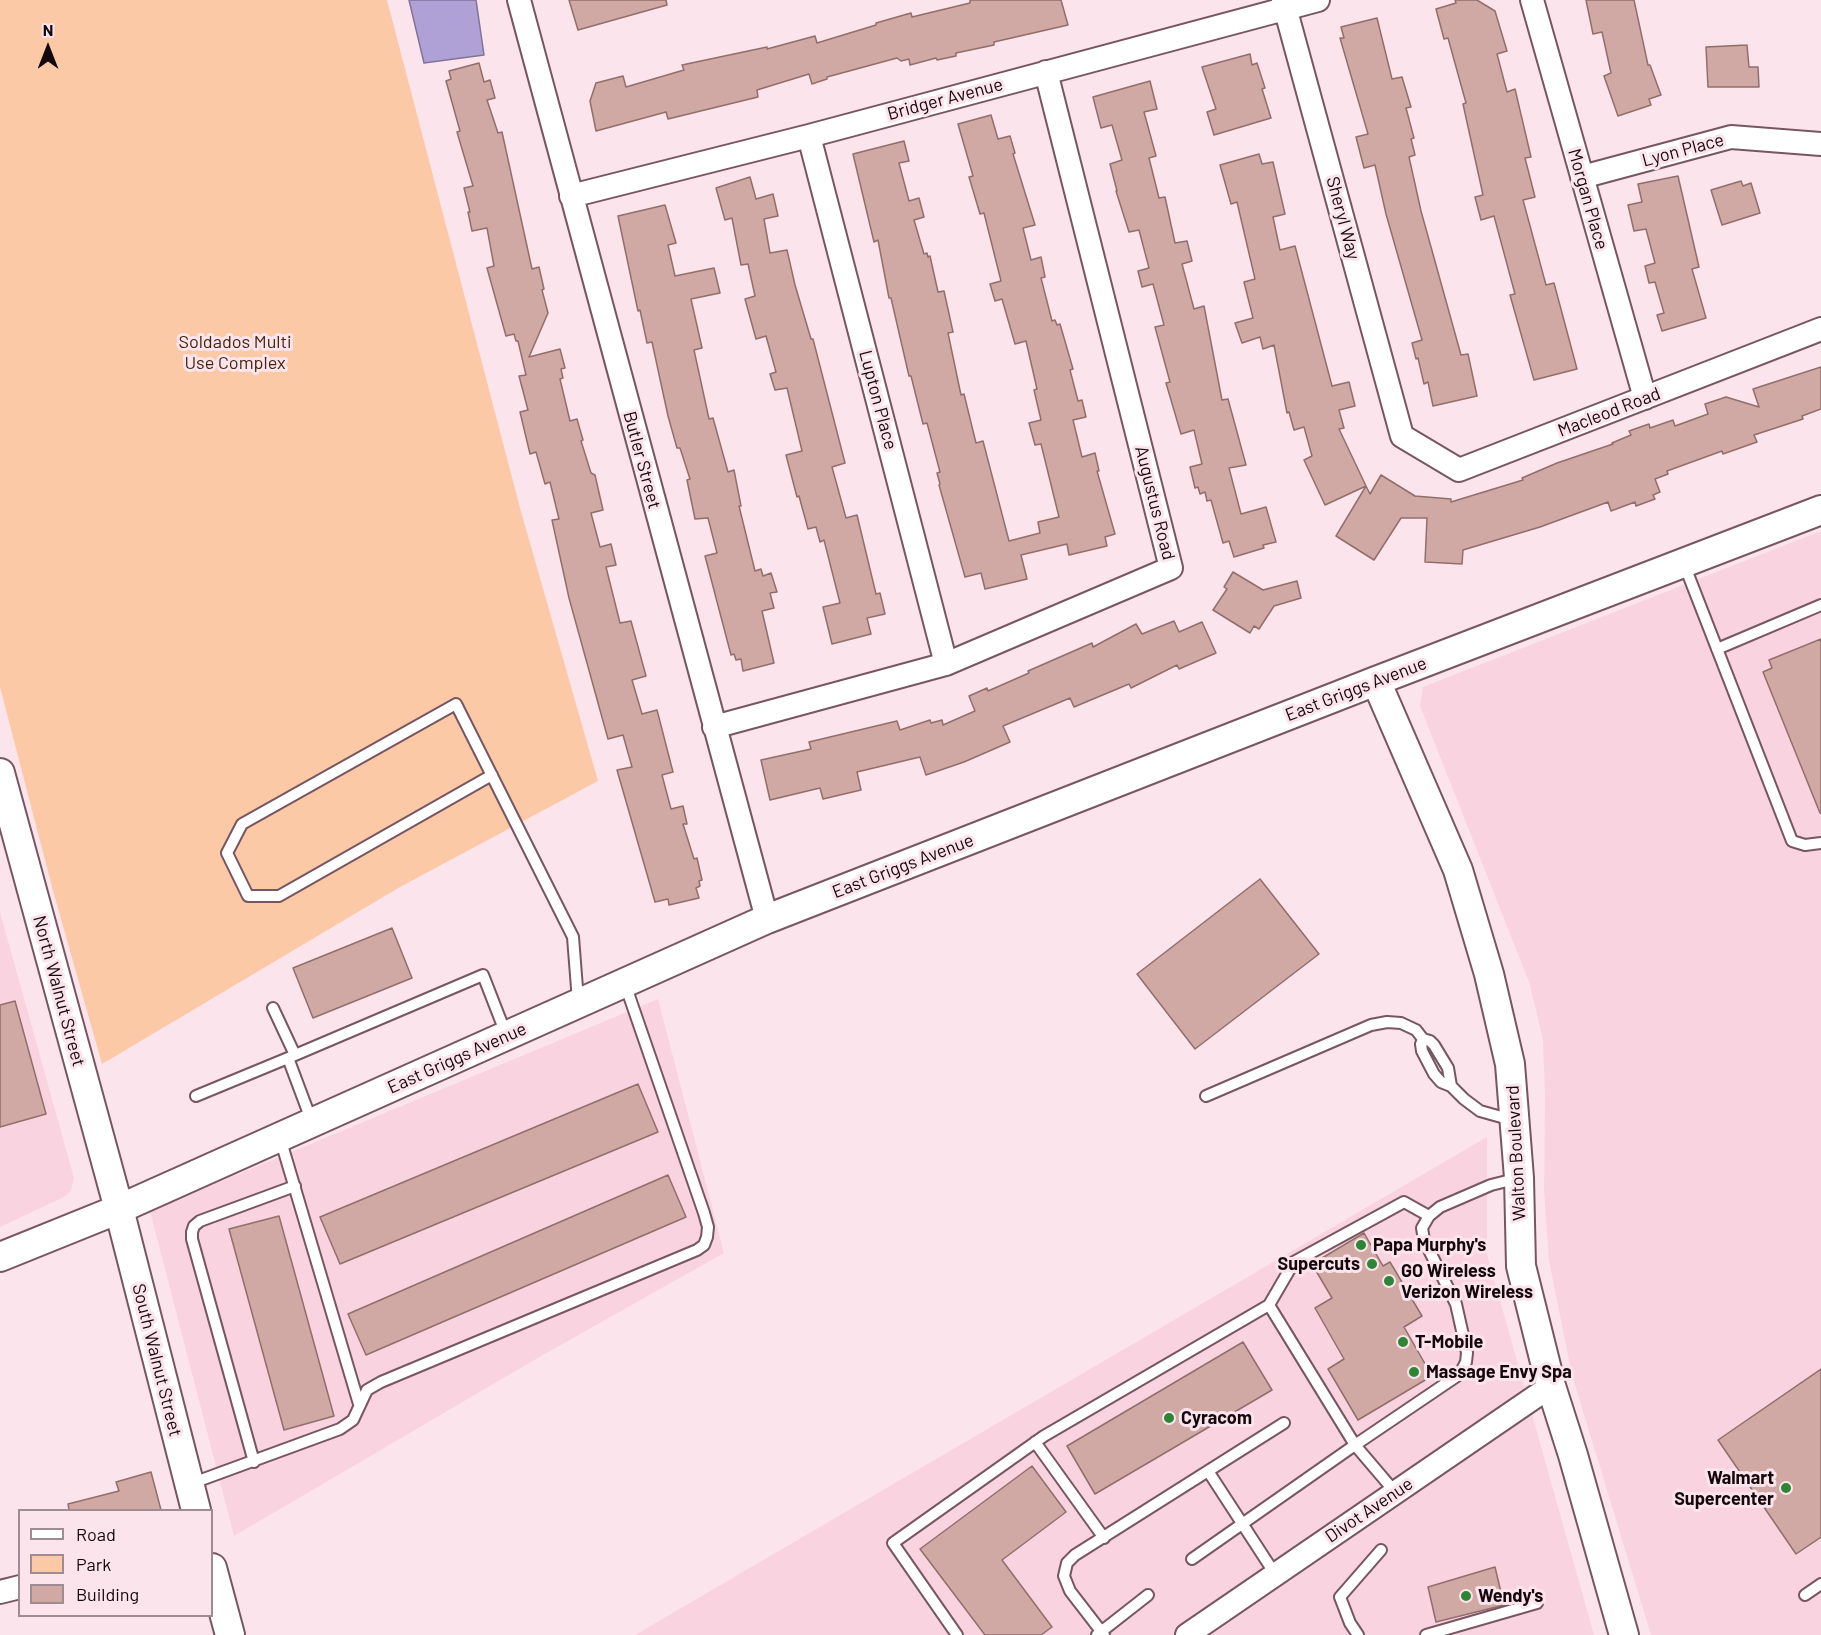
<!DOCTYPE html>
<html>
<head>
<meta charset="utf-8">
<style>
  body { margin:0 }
  #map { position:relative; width:1821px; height:1635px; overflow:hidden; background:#fce4ec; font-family:Barlow,sans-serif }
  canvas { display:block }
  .legend { position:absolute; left:18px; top:1509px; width:195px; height:108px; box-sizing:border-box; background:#fce4ec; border:2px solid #9f8c92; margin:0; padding:8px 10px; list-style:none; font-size:18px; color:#14080c }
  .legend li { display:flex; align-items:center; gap:12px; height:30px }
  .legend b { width:30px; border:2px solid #9f8c92 }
  .north { position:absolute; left:18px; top:18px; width:60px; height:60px; -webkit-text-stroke:4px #fce4ec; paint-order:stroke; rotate:0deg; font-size:16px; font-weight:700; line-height:24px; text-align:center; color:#14080c }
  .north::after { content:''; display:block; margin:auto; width:21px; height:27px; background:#14080c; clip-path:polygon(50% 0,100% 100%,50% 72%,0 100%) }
</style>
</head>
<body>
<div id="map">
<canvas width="1821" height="1635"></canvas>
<ul class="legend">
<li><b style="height:8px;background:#fff"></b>Road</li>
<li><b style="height:16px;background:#fcc9a6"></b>Park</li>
<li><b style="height:16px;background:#d0a9a5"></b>Building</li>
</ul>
<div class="north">N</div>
</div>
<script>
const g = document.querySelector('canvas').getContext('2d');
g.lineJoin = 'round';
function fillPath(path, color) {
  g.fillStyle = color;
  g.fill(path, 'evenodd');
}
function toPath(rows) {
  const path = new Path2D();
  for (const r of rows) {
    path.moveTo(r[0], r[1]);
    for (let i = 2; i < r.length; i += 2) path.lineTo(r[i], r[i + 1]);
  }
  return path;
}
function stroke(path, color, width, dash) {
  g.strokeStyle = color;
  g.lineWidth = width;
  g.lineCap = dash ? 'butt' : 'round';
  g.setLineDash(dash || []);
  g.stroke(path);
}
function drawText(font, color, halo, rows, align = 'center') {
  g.font = font + ' Barlow,sans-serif';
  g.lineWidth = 6;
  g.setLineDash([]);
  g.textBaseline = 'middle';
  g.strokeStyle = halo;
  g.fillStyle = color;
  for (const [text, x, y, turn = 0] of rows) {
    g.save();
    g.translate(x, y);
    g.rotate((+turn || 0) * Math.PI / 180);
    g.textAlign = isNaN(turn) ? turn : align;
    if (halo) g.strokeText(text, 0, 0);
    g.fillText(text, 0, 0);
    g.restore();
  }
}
const built = toPath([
  [1821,531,1821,1635,1651,1635,1572,1375,1549,1261,1544,1190,1545,1097,1543,1039,1529,982,1420,706,1423,687],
  [0,912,74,1178,71,1191,64,1197,0,1227],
  [658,999,724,1253,536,1359,234,1536,150,1211],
  [1487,1137,1487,1254,1594,1635,635,1635]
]);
const green = toPath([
  [0,0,387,0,520,508,598,781,400,887,102,1064,52,887,0,687]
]);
const water = toPath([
  [409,0,476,0,484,55,424,63,409,0]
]);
const building = toPath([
  [569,0,666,0,667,5,578,30,569,0],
  [970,0,1061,0,1068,25,994,42,994,45,956,53,956,56,937,60,936,58,910,65,909,59,901,61,897,58,827,77,827,79,812,84,809,74,757,90,758,97,668,119,666,112,596,131,590,101,596,83,623,76,626,87,684,70,682,65,767,47,767,49,815,36,817,43,876,25,876,23,911,13,912,17,970,3,970,0],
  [1455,0,1477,0,1495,11,1507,51,1497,54,1507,92,1515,89,1531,157,1525,158,1535,197,1523,200,1546,285,1554,283,1577,369,1534,380,1510,295,1515,294,1494,216,1481,220,1475,197,1483,195,1463,104,1466,103,1448,38,1444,39,1436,9,1456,3,1455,0],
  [1586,0,1634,0,1648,65,1650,65,1661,95,1649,99,1651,105,1618,116,1604,76,1611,73,1602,32,1593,34,1586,0],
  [1377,18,1392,79,1402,77,1411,107,1406,108,1414,138,1411,139,1415,155,1409,157,1421,211,1461,355,1468,354,1477,396,1433,406,1428,382,1424,384,1418,358,1416,359,1412,343,1422,340,1386,214,1375,165,1364,168,1356,137,1368,134,1340,38,1344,38,1341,27,1377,18],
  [1747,45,1749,67,1758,67,1759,87,1708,87,1706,47,1747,45],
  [1250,54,1252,65,1257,63,1265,88,1262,89,1271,118,1214,135,1207,112,1216,109,1202,67,1250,54],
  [479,63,484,82,490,80,495,98,487,100,498,133,502,132,532,269,539,267,544,289,542,290,548,313,529,357,560,349,565,368,561,369,563,378,560,379,570,421,577,419,583,440,581,441,591,473,595,475,603,510,591,513,600,547,611,544,616,565,606,567,620,623,631,621,646,676,632,680,642,714,657,710,673,772,662,775,671,809,683,806,687,824,683,824,694,859,697,858,702,880,699,881,700,886,696,888,699,898,669,905,668,899,655,902,617,770,632,767,623,735,608,739,569,598,552,520,559,519,550,482,545,484,536,452,530,454,520,412,528,410,519,376,526,375,518,341,516,341,514,334,506,336,487,268,494,266,487,228,472,231,468,212,470,212,464,188,473,186,457,132,460,131,446,81,451,79,449,71,479,63],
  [1150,81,1157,109,1144,112,1156,156,1149,158,1159,198,1165,197,1175,243,1187,241,1192,261,1182,264,1194,309,1204,306,1222,400,1228,399,1246,465,1229,468,1241,514,1266,507,1276,542,1263,545,1264,548,1234,557,1229,541,1223,543,1211,500,1207,501,1205,492,1200,494,1198,487,1195,488,1190,467,1202,464,1194,430,1181,434,1166,383,1170,382,1155,327,1164,325,1153,284,1142,287,1138,271,1149,268,1139,230,1129,232,1116,191,1117,191,1110,164,1122,160,1112,125,1101,128,1093,97,1150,81],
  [991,115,998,139,1010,136,1015,153,1013,154,1035,225,1023,228,1031,260,1041,257,1045,277,1041,278,1052,321,1055,320,1057,325,1060,324,1073,369,1070,370,1078,401,1082,400,1086,417,1073,420,1082,457,1095,453,1099,471,1097,471,1115,534,1105,537,1107,546,1069,555,1067,544,1021,555,1027,579,985,589,981,573,965,577,939,485,940,484,937,473,940,472,927,423,923,424,911,376,909,376,891,298,889,298,878,240,874,242,853,154,904,141,909,161,899,163,909,201,919,198,924,217,914,220,924,254,927,253,928,257,930,256,938,292,944,291,953,332,948,333,961,395,964,394,976,443,983,441,1009,541,1040,533,1038,522,1059,517,1041,444,1035,445,1029,423,1041,420,1034,390,1037,389,1026,341,1015,344,1002,299,995,301,990,284,1001,281,984,213,980,214,969,177,973,176,958,124,991,115],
  [1259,154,1262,164,1273,162,1285,214,1273,217,1280,250,1295,246,1332,386,1349,382,1355,406,1339,410,1344,428,1339,429,1366,486,1325,505,1304,460,1312,456,1304,427,1294,430,1289,412,1287,413,1274,345,1263,349,1260,337,1242,343,1235,323,1253,318,1244,282,1255,279,1237,202,1231,204,1220,165,1259,154],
  [1678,176,1699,267,1692,269,1706,318,1662,331,1657,315,1664,313,1655,282,1649,283,1645,266,1655,263,1646,229,1634,231,1628,205,1642,202,1638,184,1678,176],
  [750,177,756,199,773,194,778,216,764,219,770,253,787,250,795,285,811,339,813,339,845,463,832,467,846,518,857,515,876,594,880,593,885,614,867,618,871,634,832,644,823,607,840,603,824,540,820,542,816,527,808,529,799,496,797,497,786,455,802,451,787,388,775,390,770,374,776,372,766,336,756,339,745,299,755,296,748,264,741,265,732,218,725,220,716,188,750,177],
  [1741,181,1743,186,1751,183,1760,213,1722,225,1711,190,1741,181],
  [665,205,676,243,668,245,675,276,714,268,720,293,691,299,702,348,694,350,709,419,713,418,728,472,734,470,741,506,739,506,755,571,761,569,763,576,771,573,777,592,770,593,774,608,762,611,774,663,743,671,741,659,736,660,734,654,731,655,705,556,717,553,708,518,695,519,687,480,690,479,680,448,677,448,668,416,652,342,647,343,640,310,638,311,618,216,665,205],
  [1821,367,1821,409,1802,416,1803,419,1754,435,1757,442,1723,454,1722,451,1667,471,1668,474,1655,479,1660,492,1653,495,1655,499,1636,506,1635,502,1611,511,1608,502,1540,527,1463,550,1462,564,1425,562,1427,518,1401,518,1374,560,1336,536,1366,486,1370,494,1381,475,1415,496,1451,499,1451,502,1523,480,1522,478,1557,463,1613,444,1612,443,1631,435,1629,431,1649,424,1650,428,1673,420,1675,426,1708,414,1705,404,1726,397,1759,407,1753,389,1821,367],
  [1233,572,1263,590,1297,581,1301,598,1274,606,1259,629,1254,626,1250,633,1213,610,1227,589,1224,587,1233,572],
  [1174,621,1179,632,1202,622,1216,653,1179,669,1177,665,1131,688,1129,684,1074,707,1070,698,1003,726,1010,742,964,762,926,775,920,757,857,772,861,790,823,799,820,788,770,800,761,760,811,749,809,742,897,721,900,730,930,720,931,723,942,720,943,725,975,711,969,696,987,688,988,691,1029,673,1028,671,1092,643,1093,647,1136,624,1142,634,1174,621],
  [1821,639,1821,813,1820,813,1763,672,1772,668,1769,660,1821,639],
  [1260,879,1319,954,1195,1049,1137,974,1260,879],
  [392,928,412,978,313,1018,293,968,392,928],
  [15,1001,46,1114,0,1127,0,1005,15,1001],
  [638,1084,658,1132,340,1264,320,1217,638,1084],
  [668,1175,686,1217,366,1355,348,1314,668,1175],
  [279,1216,334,1416,284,1430,229,1229,279,1216],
  [1364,1233,1383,1266,1390,1262,1422,1316,1404,1327,1432,1376,1358,1420,1328,1369,1344,1359,1315,1308,1332,1298,1312,1264,1364,1233],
  [1243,1342,1272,1390,1095,1494,1067,1446,1243,1342],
  [1821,1369,1821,1537,1796,1554,1718,1440,1821,1369],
  [1032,1466,1066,1512,1002,1560,1052,1627,1041,1635,985,1635,920,1549,1032,1466],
  [151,1472,161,1510,69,1510,68,1504,119,1491,116,1482,151,1472],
  [1495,1567,1504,1605,1436,1622,1428,1587,1495,1567]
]);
const service = toPath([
  [1684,564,1792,841,1805,845,1821,843],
  [1717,649,1821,605],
  [492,775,279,896,248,896,227,853,242,824,456,704,573,937,578,1001],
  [273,1008,295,1055],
  [288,1058,483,975,506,1034],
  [1451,1086,1448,1068,1434,1045,1430,1041,1423,1039,1421,1044,1422,1051,1434,1074,1441,1082,1451,1086,1464,1099,1480,1111,1512,1120],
  [196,1096,288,1058,312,1122],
  [1206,1096,1371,1025,1387,1022,1401,1023,1416,1030,1423,1039],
  [280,1138,359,1404],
  [1035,1442,1104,1538],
  [254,1462,192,1239,192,1232,194,1226,200,1221,295,1186],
  [1208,1471,1284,1423],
  [190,1484,340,1429,353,1420,367,1390,381,1382,697,1250,704,1245,707,1237,708,1227,704,1213,625,984],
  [1395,1492,1355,1445,1460,1374,1466,1362,1467,1353,1456,1304,1424,1240,1422,1228,1429,1216,1440,1207,1491,1185,1519,1178],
  [1192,1559,1355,1445,1269,1305],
  [1805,1595,1821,1584],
  [957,1635,893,1543,1044,1436,1269,1305,1294,1262,1404,1202,1429,1216],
  [1097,1635,1148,1595],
  [1104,1635,1070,1591,1064,1576,1067,1563,1075,1555,1208,1471,1275,1574],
  [1358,1635,1350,1623,1340,1597,1381,1550],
  [1426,1635,1537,1603]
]);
const minor = toPath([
  [519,0,767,919],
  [1283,0,1402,436,1459,470,1821,329],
  [1532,0,1645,398],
  [809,136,946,664],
  [1582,177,1731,137,1821,144],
  [571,196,809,136,1318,0],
  [714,727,946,664,1171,568,1046,72],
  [0,1592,20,1587],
  [1187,1635,1551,1386]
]);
const tertiary = toPath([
  [1376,681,1458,870,1489,974,1510,1064,1519,1178,1521,1266,1551,1386,1573,1455,1624,1635],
  [0,773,119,1209,196,1510],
  [0,1257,119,1209,767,919,1376,681,1821,510],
  [212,1568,230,1635]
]);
const markers = [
  [1361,1245,6,"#2c8636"],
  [1372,1264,6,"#2c8636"],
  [1389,1281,6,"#2c8636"],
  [1403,1342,6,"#2c8636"],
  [1414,1372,6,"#2c8636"],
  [1169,1418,6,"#2c8636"],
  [1786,1488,6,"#2c8636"],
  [1466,1596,6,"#2c8636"]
];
const streetNames = [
  ["Bridger Avenue",945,99,-15],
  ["Lyon Place",1683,150,-15],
  ["Morgan Place",1588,199,74],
  ["Sheryl Way",1343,218,75],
  ["Lupton Place",878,400,75],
  ["Macleod Road",1609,412,-21],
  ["Butler Street",642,460,75],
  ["Augustus Road",1155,503,76],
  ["East Griggs Avenue",1356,689,-21],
  ["East Griggs Avenue",903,866,-21],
  ["North Walnut Street",59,991,75],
  ["East Griggs Avenue",457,1058,-24],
  ["Walton Boulevard",1516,1153,-93],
  ["South Walnut Street",157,1360,76],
  ["Divot Avenue",1369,1510,-34]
];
const parkNames = [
  ["Soldados Multi",235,342],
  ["Use Complex",235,363]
];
const poiNames = [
  ["Papa Murphy's",1373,1245],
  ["Supercuts",1360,1264,"right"],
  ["GO Wireless",1401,1271],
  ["Verizon Wireless",1401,1292],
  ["T-Mobile",1415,1342],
  ["Massage Envy Spa",1426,1372],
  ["Cyracom",1181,1418],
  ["Walmart",1774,1478,"right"],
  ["Supercenter",1774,1499,"right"],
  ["Wendy's",1478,1596]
];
fillPath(built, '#f9d4e0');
fillPath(green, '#fcc9a6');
fillPath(water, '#afa1d5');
stroke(water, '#807399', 1.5);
fillPath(building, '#d0a9a5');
stroke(building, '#926e6a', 1.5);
stroke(service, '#775662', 14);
stroke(minor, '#775662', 26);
stroke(tertiary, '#775662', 32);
stroke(service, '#fff', 10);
stroke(minor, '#fff', 22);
stroke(tertiary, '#fff', 28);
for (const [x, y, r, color] of markers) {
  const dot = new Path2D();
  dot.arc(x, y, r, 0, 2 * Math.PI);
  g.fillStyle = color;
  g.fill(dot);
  stroke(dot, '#fce4ec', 2);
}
drawText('18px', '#14080c', '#fce4ec', streetNames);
drawText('18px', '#452409', '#fce4ec', parkNames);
drawText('bold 18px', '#14080c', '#fce4ec', poiNames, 'left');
</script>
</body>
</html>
